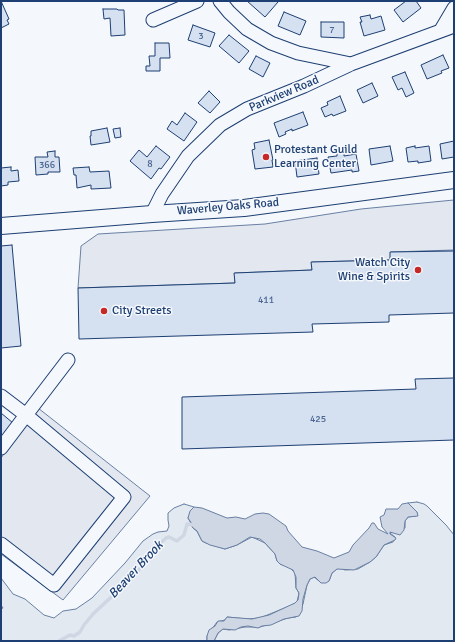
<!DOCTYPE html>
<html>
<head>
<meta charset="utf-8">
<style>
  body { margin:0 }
  #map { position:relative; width:455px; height:642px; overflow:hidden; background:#f4f7fb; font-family:Signika,sans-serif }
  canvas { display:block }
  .frame { position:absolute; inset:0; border:2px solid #1d3f73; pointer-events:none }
</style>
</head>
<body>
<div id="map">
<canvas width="455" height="642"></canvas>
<div class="frame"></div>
</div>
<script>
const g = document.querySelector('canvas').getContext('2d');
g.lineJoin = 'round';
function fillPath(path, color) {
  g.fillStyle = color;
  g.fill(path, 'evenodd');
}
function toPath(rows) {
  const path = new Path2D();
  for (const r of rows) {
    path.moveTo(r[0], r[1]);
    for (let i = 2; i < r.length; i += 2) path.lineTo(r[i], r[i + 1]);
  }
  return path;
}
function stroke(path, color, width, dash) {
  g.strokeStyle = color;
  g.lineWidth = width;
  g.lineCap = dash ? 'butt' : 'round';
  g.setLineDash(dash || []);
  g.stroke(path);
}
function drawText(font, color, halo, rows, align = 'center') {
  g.font = font + ' Signika,sans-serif';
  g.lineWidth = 3;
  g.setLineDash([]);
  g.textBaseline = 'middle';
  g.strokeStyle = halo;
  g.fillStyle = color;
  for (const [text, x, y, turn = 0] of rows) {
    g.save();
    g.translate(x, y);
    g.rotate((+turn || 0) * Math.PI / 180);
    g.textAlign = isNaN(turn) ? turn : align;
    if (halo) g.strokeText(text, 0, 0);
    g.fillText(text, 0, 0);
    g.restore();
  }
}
const green = toPath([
  [417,502,424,504,427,506,446,525,454,535,454,641,214,641,218,633,223,629,229,630,245,627,260,627,288,618,296,617,303,604,307,585,310,579,314,577,319,581,329,581,332,573,337,569,339,568,345,570,358,569,370,562,376,557,384,545,393,542,395,537,390,533,405,528,405,521,408,517,416,516,417,512,408,503,417,502],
  [184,504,194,507,192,509,188,518,194,529,197,531,202,541,206,543,225,549,237,545,252,537,265,543,275,554,277,561,280,564,289,567,295,573,296,588,299,593,297,602,292,605,260,618,247,619,227,617,225,620,217,622,207,636,207,641,1,641,1,609,3,608,1,605,1,578,13,594,25,599,44,615,54,618,63,611,76,609,92,598,125,563,143,541,153,534,158,532,167,531,169,526,168,520,168,513,174,508,184,504]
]);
const parking = toPath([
  [454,200,454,250,391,252,390,260,312,262,312,270,235,273,235,283,78,288,81,246,98,234,265,224,361,209,454,200],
  [38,408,150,496,63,600,1,554,1,458,38,408]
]);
const water = toPath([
  [408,503,417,512,418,516,408,517,405,521,404,530,400,535,390,532,390,534,396,538,395,540,384,545,376,557,370,562,354,570,337,569,332,573,329,581,326,583,321,583,315,577,310,579,307,585,303,599,302,611,299,616,284,619,271,625,262,626,258,628,248,626,241,627,235,630,223,629,218,633,214,641,207,641,207,636,209,630,215,626,218,621,224,621,227,617,252,619,269,615,295,603,298,600,299,593,296,588,296,577,293,570,280,564,277,561,275,554,265,543,260,539,250,537,237,545,225,549,210,545,202,541,197,531,192,527,192,524,188,518,190,511,194,507,202,508,227,518,236,517,245,519,255,514,263,513,269,514,286,526,288,531,302,547,317,551,334,558,349,552,353,545,369,528,372,523,374,523,378,529,388,534,382,527,380,517,384,515,386,509,398,509,402,504,408,503]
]);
const stream = toPath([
  [59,641,70,635,74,636,80,632,84,625,93,614,135,575,156,547,166,538,169,537,177,541,184,535,187,524,195,525]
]);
const building = toPath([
  [1,1,9,19,7,20,9,24,1,28,1,1],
  [247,1,276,1,278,2,265,17,247,1],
  [406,1,416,1,421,8,403,22,394,10,406,1],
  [103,9,117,9,118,10,124,10,125,35,111,36,110,18,104,19,103,9],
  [284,12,306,21,300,35,278,26,284,12],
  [370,15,371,19,381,16,385,30,364,36,360,22,362,22,360,17,370,15],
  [321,22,344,22,344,38,321,37,321,22],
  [193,25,215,33,210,47,188,40,193,25],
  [229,35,249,51,239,63,219,46,229,35],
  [155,43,169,43,170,58,160,58,160,71,146,71,146,66,150,66,149,56,155,56,155,43],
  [443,55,449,68,441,71,442,73,427,79,421,65,443,55],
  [256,56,270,63,263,77,249,69,256,56],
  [405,72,414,93,406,97,402,88,398,90,392,77,405,72],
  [372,83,378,96,363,103,357,90,372,83],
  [209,91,220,102,210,113,198,103,209,91],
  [340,96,346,111,333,116,332,114,325,117,321,108,328,105,327,102,340,96],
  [303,112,308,125,292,131,292,129,285,132,286,134,279,137,274,123,303,112],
  [185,113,197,122,184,141,167,129,172,121,177,125,185,113],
  [107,128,110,142,91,145,90,136,91,136,91,131,107,128],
  [120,128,121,137,115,138,113,129,120,128],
  [269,140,273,160,272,160,273,167,255,169,252,150,255,149,254,143,269,140],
  [454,141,454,157,442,159,440,144,454,141],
  [156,146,170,157,161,169,159,168,151,179,130,161,139,150,147,157,156,146],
  [390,146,393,161,371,165,369,149,390,146],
  [415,146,415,148,429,146,431,161,418,163,418,161,408,162,406,148,415,146],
  [55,151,55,157,59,157,60,172,48,172,48,174,36,175,35,157,48,157,47,152,55,151],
  [344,152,344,156,356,154,359,171,352,172,352,170,331,173,328,157,337,156,337,153,344,152],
  [317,158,319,174,297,177,295,161,317,158],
  [11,167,11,171,18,170,19,181,8,182,8,185,1,186,1,168,11,167],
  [89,167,90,172,109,171,111,188,91,189,91,185,77,188,76,175,74,175,73,168,89,167],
  [12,245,21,346,1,348,1,246,12,245],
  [454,251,454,313,389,315,389,322,312,324,313,332,79,339,78,288,235,283,234,273,312,270,311,262,390,260,390,252,454,251],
  [454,378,454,440,182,449,182,397,416,389,415,379,454,378],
  [1,413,13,423,1,440,1,413]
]);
const minor = toPath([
  [220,1,229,12,247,29,271,43,298,53,351,64],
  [153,20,197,1],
  [441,30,454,8],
  [152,214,162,194,188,156,220,125,247,109,304,86,351,64,454,26],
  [1,396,26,415,68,360],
  [1,448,26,415,124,497,54,585,1,544]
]);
const major = toPath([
  [1,226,152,214,244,208,454,180]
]);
const markers = [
  [266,157,4,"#c62828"],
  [418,270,4,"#c62828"],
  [104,311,4,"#c62828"]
];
const numberNames = [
  ["7",332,30],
  ["3",201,36],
  ["8",150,164],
  ["366",47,165],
  ["411",266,300],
  ["425",318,419]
];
const streetNames = [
  ["Parkview Road",284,94,-23],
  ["Waverley Oaks Road",228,207,-5]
];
const poiNames = [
  ["Protestant Guild",274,150],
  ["Learning Center",274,164],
  ["Watch City",410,263,"right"],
  ["Wine & Spirits",410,277,"right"],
  ["City Streets",112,311]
];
const waterNames = [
  ["Beaver Brook",136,570,-47]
];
fillPath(green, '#e3e9f0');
stroke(green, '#687fa3', 1);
fillPath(parking, '#e3e8f0');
stroke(parking, '#687fa3', 1);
fillPath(water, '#cfd7e4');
stroke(water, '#687fa3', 1);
stroke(stream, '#cfd7e4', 3.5);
fillPath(building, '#d5e0f0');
stroke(building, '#1d3f73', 1);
stroke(minor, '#1d3f73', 15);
stroke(major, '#1d3f73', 18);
stroke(minor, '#f4f7fb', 13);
stroke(major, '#f4f7fb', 16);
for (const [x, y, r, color] of markers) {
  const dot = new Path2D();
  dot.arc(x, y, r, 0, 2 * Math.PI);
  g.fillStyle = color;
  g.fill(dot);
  stroke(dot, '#f4f7fb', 1.5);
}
drawText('10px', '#4b6792', null, numberNames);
drawText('12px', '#1d3f73', '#f4f7fb', streetNames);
drawText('12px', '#1d3f73', '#f4f7fb', poiNames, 'left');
drawText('italic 13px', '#1d3f73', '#f4f7fb', waterNames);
</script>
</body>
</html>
